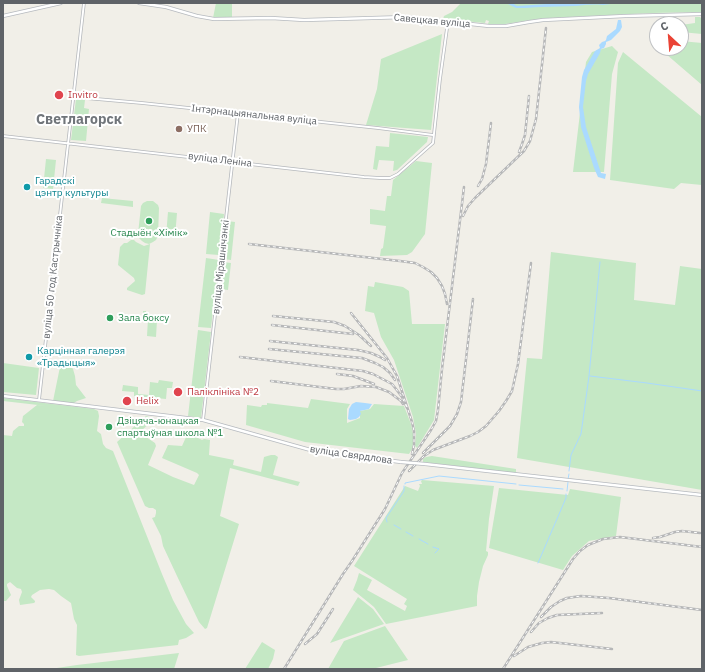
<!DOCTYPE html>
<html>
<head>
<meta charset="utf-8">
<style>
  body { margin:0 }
  #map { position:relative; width:705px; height:672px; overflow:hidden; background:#f1efe8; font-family:"IBM Plex Sans",sans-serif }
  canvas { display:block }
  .frame { position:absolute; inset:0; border:4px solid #5f6368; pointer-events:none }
  .north { position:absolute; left:649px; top:16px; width:40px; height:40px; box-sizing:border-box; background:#fff; border:1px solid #bfc1c3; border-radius:50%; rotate:334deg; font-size:11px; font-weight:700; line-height:16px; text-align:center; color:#5f6368 }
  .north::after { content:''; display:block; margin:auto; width:14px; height:18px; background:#ea4335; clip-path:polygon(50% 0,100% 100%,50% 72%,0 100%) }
</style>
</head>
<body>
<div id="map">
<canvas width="705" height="672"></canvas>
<div class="frame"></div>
<div class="north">С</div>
</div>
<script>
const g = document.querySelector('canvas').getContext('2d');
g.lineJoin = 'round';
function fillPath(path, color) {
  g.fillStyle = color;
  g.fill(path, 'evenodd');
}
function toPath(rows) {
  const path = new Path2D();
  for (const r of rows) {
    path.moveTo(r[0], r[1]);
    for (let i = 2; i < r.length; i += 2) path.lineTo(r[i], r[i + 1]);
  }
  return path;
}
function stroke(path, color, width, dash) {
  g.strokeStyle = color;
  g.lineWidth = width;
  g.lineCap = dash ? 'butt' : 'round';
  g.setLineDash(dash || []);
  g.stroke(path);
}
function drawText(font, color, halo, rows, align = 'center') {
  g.font = font + ' "IBM Plex Sans",sans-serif';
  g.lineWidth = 4;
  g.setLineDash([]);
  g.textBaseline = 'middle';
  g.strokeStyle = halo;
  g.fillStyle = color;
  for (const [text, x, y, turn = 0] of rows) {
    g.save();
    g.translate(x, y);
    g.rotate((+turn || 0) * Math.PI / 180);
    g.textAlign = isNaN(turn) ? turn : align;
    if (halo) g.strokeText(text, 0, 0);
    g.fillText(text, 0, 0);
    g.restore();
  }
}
const green = toPath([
  [216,3,232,3,232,17,213,18],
  [461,3,702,3,702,12,651,13,548,18,537,19,505,24,488,24,489,21,486,20,485,23,443,19,444,16,452,12],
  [695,17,700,17,702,19,702,34,681,32,681,25,695,23],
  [442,34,431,130,366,125,377,89,381,59],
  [681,41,702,43,702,85,659,48,681,48],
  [612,46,618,52,612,74,604,172,573,172,586,62,592,52],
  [623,52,702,117,702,185,681,183,674,189,610,180,618,63],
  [76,99,85,100,84,108,89,109,86,141,71,140],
  [390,133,428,137,427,142,397,170,393,171,394,161,379,160,377,170,373,169,376,146,389,147],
  [46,159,56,160,53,189,43,188],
  [416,161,432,163,425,234,412,252,407,255,380,256,381,249,383,248,386,226,370,224,370,209,385,211,387,196,391,196,393,180],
  [102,198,133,201,133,207,101,203],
  [147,201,153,201,158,205,159,208,158,236,156,240,153,242,149,244,145,243,142,241,139,238,138,234,141,206,143,203],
  [168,212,177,213,175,237,166,236],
  [210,212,224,214,219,255,206,254],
  [227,221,235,222,231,260,223,259],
  [131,240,134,240,136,242,144,246,150,244,145,294,142,295,127,290,127,288,135,281,134,278,118,265,120,247,124,243,127,243],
  [551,252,636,263,634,300,675,305,680,266,702,269,702,490,517,458,527,358,542,359],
  [206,258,219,260,211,328,198,327],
  [223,262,231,263,228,290,220,289],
  [375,282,403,287,409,291,412,324,445,324,434,420,417,448,415,446,416,434,413,417,394,360,381,337,374,313,365,311,368,286,374,287],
  [143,311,146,311,146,314,158,315,159,320,157,320,156,337,147,336,148,319,143,319],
  [198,330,211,332,201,418,188,416],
  [66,361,73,369,75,376,76,385,86,398,77,401,72,404,53,401,61,362],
  [3,363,39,368,36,395,3,392],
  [159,380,173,382,172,388,167,388,166,399,134,396,134,392,122,391,123,385,138,387,138,394,149,395,150,382,158,383],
  [3,398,94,409,98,411,99,416,97,431,101,434,103,444,106,448,113,451,162,574,173,600,186,624,194,633,186,638,179,640,178,645,79,656,76,655,77,625,74,619,71,603,61,596,54,590,49,589,40,590,32,595,31,597,35,601,35,602,34,603,20,605,19,600,22,592,21,589,17,588,10,582,7,584,7,586,11,595,6,601,3,601,3,435,12,436,13,431,19,426,24,426,24,424,22,422,23,416,37,405,47,406,3,401],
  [311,399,350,404,347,409,347,423,360,418,360,411,370,409,374,404,404,406,411,424,414,438,412,449,409,454,305,442,246,425,247,405,261,407,262,405,267,405,267,403,308,408],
  [146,416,149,417,151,420,150,423,142,430,142,433,146,437,155,443,156,446,148,465,173,477,194,485,199,475,197,473,162,458,168,445,182,446,187,435,192,435,202,440,204,439,210,440,209,455,234,460,233,465,261,472,264,457,271,455,275,455,278,457,273,475,300,482,298,486,230,468,223,502,220,516,239,524,207,628,205,629,199,622,177,576,163,546,161,536,152,518,155,517,156,513,156,510,153,508,149,508,145,506,117,442],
  [432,456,516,469,516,473,423,462,423,459,426,457],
  [422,480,494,486,489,519,486,551,488,552,488,555,483,566,479,582,477,596,477,606,386,624,374,607,368,602,353,590,357,580,359,573,372,580,367,590,405,611,407,606,404,604,407,599,354,566,405,486,418,491,420,486,419,484,422,484,421,481],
  [499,488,568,495,570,489,621,497,616,536,589,541,572,556,563,570,489,548],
  [358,597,373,609,384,624,330,643],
  [385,626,408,660,372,669,328,669,344,641],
  [262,642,275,650,273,659,268,669,245,669],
  [179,653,174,669,50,669,77,665]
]);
const water = toPath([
  [506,3,512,3,517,6,547,4,578,4,588,3,618,3,603,5,594,4,576,6,540,7,525,8,516,8],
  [618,20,621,20,622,27,620,31,611,40,606,42,606,44,604,48,601,49,600,53,588,74,586,81,583,107,586,127,601,173,606,174,605,179,598,177,594,168,581,127,579,107,582,77,584,70,595,51,600,48,599,45,602,42,605,41,606,40,607,36,616,29],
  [356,402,365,403,372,404,369,409,360,411,361,414,359,417,356,419,350,420,348,419,349,409,352,404]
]);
const stream = toPath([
  [589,4,596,4],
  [590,376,647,383,702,391],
  [569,471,571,455,581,434,589,376,600,262],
  [568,479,569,474],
  [405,484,405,483,439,476,516,484],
  [519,485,563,489],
  [567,491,568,482],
  [387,522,386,518,404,491,404,486],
  [394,525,401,529],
  [406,532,413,536],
  [419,539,428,544],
  [433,547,439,549,435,553],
  [538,563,566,498,566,494]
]);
const tertiary = toPath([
  [74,97,142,103,378,128,433,135],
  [3,136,364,177,380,178,390,178,398,174,433,143,440,79,448,21],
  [39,400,84,3],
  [203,420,238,113]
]);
const secondary = toPath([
  [139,3,166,7,197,16,214,19,271,18,304,20,406,17,489,26,506,26,529,22,543,20,625,16,702,14],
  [3,16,61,3],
  [3,396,203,420,314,451,401,462],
  [425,464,702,495]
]);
const rail = toPath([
  [519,152,522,144,525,135,529,96],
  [478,186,482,179,486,164,491,123],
  [463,216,468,206,475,198,524,151,530,141,536,119,546,28],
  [249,244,400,261,415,263,423,267,431,272,437,278,442,286,445,294,447,304],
  [351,313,387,358,397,376,412,422,414,431,414,445,412,454],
  [273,316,334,322,345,326,359,335,371,346],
  [272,325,353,334],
  [270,341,358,350,371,353,380,357,385,360],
  [269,349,362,358,375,363,383,367,390,373,395,380],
  [240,357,363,371,373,374,392,384,396,389,402,397,407,408],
  [337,374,353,376,374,384],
  [271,381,336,389,344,389,361,386,376,387,389,392,401,401,403,404],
  [423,453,450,426,457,414,461,402,473,299],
  [409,471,424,456,433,450,470,436,478,432,486,426,499,411,506,401,512,391,518,364,531,263],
  [653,538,660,537,675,532,682,531,700,533],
  [541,617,551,607,560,601,567,598,581,596,609,598,702,610],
  [531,632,539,623,548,618,557,615,602,613],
  [305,644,317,634,333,609],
  [514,656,528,647,542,643,551,642,612,649],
  [284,669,343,574,352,561,385,509,402,473,431,430,436,421,438,410,442,369,464,187],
  [503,669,573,559,580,551,588,545,603,539,620,537,702,547]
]);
const secondaryBridge = toPath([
  [401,462,425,464]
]);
const markers = [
  [59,95,5,"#e0444e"],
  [179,129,4,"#8d6e63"],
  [27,187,4,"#0f9aa8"],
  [149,221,4,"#2e9e5b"],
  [110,318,4,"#2e9e5b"],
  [29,357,4,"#0f9aa8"],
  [178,392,5,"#e0444e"],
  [127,401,5,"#e0444e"],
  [109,427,4,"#2e9e5b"]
];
const streetNames = [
  ["Савецкая вуліца",432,21,5],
  ["Інтэрнацыянальная вуліца",254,115,6],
  ["вуліца Леніна",220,160,7],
  ["вуліца Мірашнічэнкі",221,267,-84],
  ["вуліца 50 год Кастрычніка",53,277,-84],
  ["вуліца Свярдлова",351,455,8]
];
const healthNames = [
  ["Invitro",68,95],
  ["Паліклініка №2",187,392],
  ["Helix",136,401]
];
const educationNames = [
  ["УПК",187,129]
];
const cultureNames = [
  ["Гарадскі",35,181],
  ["цэнтр культуры",35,193],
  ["Карцінная галерэя",37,351],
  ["«Традыцыя»",37,363]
];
const leisureNames = [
  ["Стадыён «Хімік»",149,233,"center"],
  ["Зала боксу",118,318],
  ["Дзіцяча-юнацкая",117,421],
  ["спартыўная школа №1",117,433]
];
const districtNames = [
  ["Светлагорск",79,120]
];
fillPath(green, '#c5e8c5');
fillPath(water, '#aadaff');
stroke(stream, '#aadaff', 1);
stroke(tertiary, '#b5b8bc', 3.5);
stroke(secondary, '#b6babf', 4);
stroke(tertiary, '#fff', 2);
stroke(secondary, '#fff', 2.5);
stroke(rail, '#b6b7b8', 2.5);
stroke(rail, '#fff', 1, [3]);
stroke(secondaryBridge, '#b6babf', 4, []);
stroke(secondaryBridge, '#fff', 2.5);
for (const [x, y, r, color] of markers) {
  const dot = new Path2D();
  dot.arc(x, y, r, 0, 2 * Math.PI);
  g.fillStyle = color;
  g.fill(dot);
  stroke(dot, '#fff', 1.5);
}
drawText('10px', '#5f6368', '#fff', streetNames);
drawText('10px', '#be3a42', '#fff', healthNames, 'left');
drawText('10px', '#785e54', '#fff', educationNames, 'left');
drawText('10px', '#0d838f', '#fff', cultureNames, 'left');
drawText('10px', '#27864d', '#fff', leisureNames, 'left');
drawText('bold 14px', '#70757a', '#fff', districtNames);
</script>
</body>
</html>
